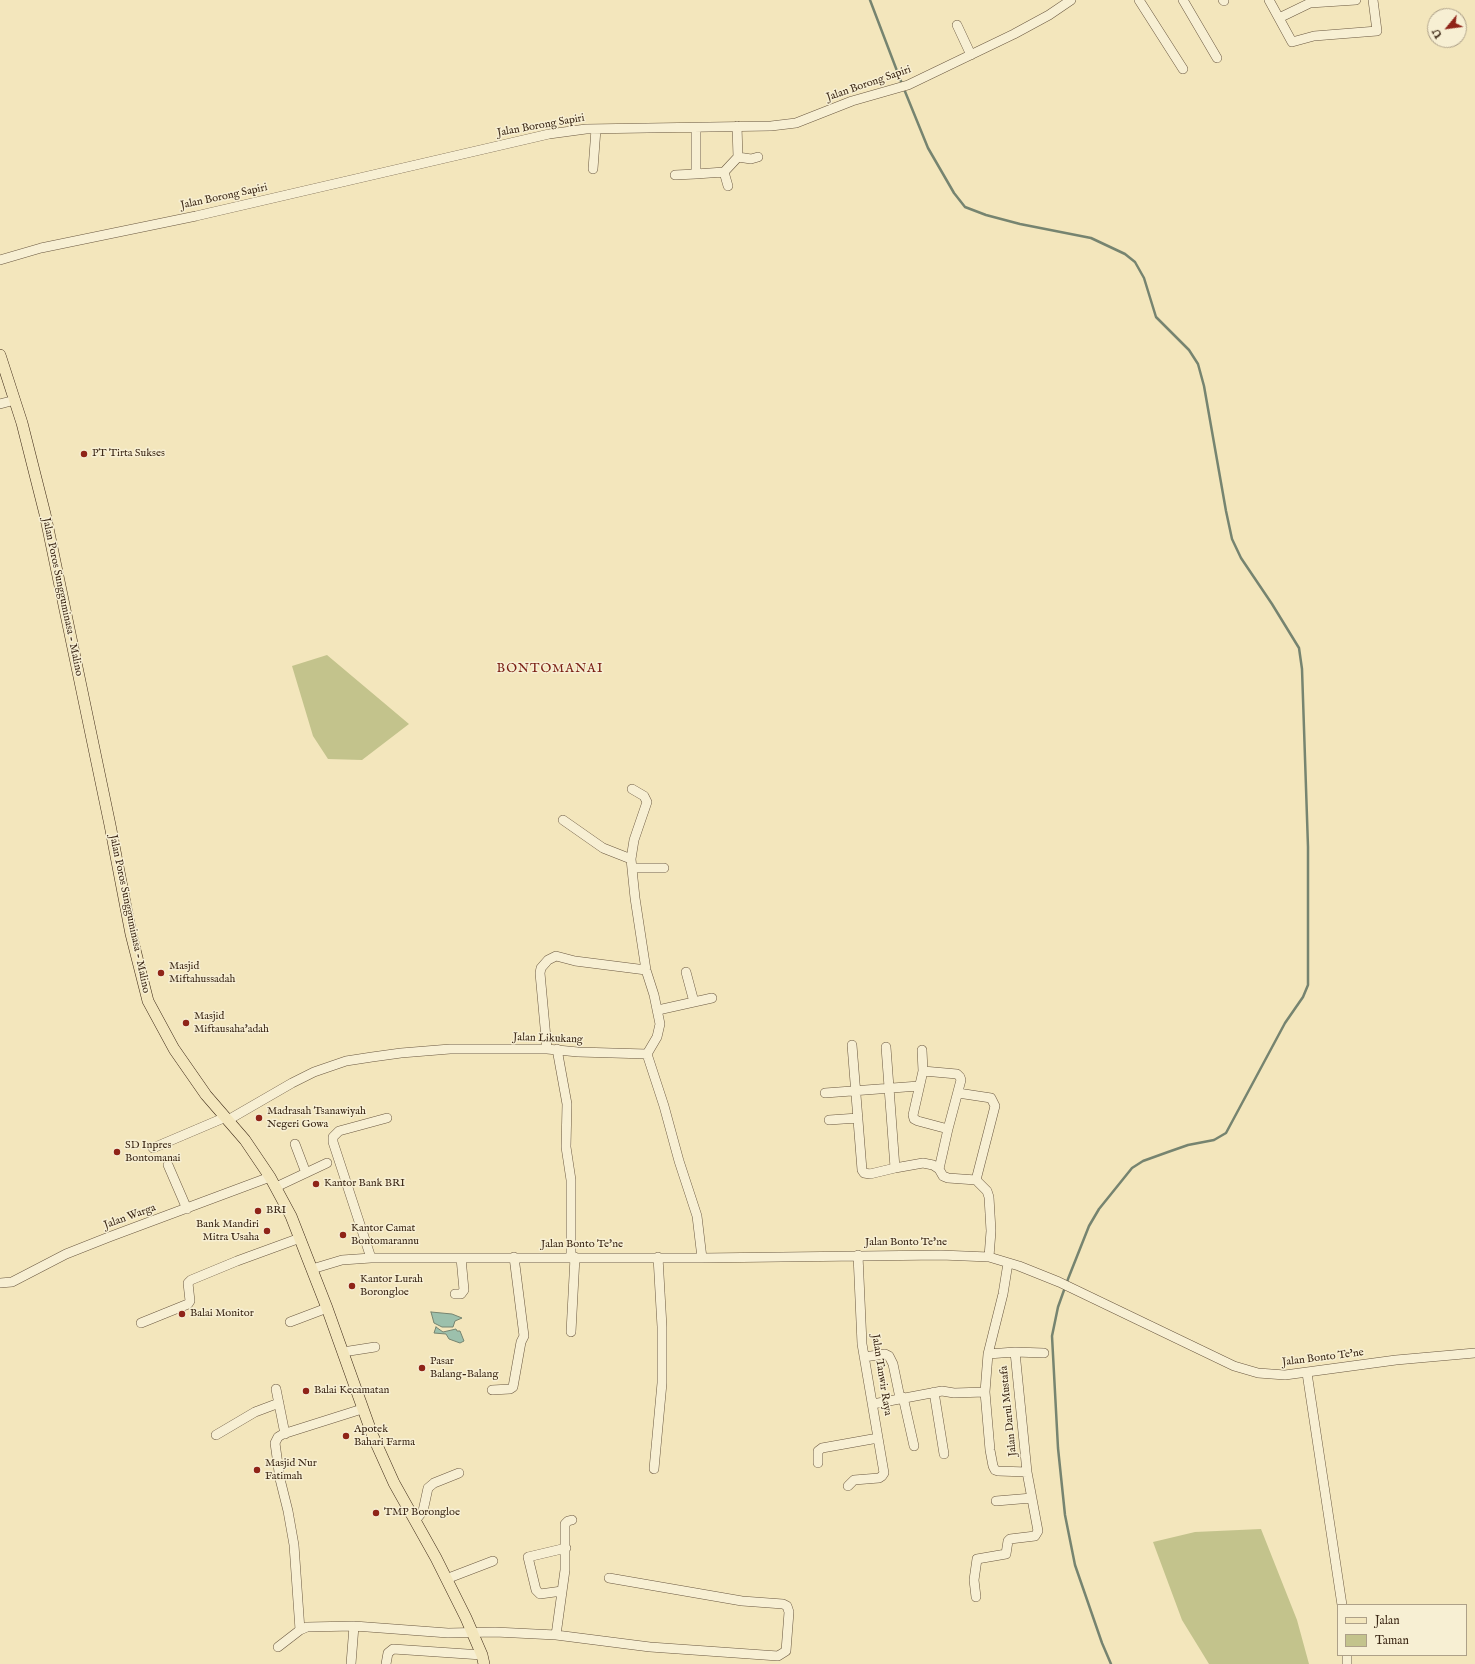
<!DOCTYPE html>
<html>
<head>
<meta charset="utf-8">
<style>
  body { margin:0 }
  #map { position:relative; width:1475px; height:1664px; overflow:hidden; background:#f3e6bc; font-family:"IM FELL English",serif }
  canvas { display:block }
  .legend { position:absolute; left:1337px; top:1604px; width:130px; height:52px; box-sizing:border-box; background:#f7efd3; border:1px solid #ada088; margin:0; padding:5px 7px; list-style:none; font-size:12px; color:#3d2917 }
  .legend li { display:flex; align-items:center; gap:8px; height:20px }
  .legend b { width:20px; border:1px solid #ada088 }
  .north { position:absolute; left:1427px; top:8px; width:40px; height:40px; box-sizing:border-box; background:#f7efd3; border:1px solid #ada088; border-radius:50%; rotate:241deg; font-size:11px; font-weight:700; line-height:16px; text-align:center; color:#3d2917 }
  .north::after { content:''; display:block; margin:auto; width:14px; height:18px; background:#8f2418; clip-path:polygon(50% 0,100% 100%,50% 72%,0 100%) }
</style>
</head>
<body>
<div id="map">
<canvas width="1475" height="1664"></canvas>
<ul class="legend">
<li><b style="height:5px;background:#f3e6bc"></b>Jalan</li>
<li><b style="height:11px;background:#c3c38c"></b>Taman</li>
</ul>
<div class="north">U</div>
</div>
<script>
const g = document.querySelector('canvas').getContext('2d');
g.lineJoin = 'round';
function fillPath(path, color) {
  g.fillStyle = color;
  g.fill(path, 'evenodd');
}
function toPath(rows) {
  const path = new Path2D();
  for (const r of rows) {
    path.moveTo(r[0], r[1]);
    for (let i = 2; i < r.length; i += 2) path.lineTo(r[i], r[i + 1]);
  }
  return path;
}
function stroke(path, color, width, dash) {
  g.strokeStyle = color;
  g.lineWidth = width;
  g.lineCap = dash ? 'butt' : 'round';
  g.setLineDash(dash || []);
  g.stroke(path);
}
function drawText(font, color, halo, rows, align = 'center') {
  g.font = font + ' "IM FELL English",serif';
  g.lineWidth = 3;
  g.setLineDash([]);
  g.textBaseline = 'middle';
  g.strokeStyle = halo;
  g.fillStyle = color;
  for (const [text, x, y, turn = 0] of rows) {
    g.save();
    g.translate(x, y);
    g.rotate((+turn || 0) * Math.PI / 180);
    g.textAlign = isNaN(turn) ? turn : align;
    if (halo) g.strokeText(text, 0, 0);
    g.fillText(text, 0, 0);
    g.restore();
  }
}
const green = toPath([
  [327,655,409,724,362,760,328,759,313,736,292,666],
  [1261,1529,1297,1620,1309,1664,1209,1664,1182,1620,1153,1542,1195,1532]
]);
const water = toPath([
  [431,1312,452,1314,462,1318,455,1321,453,1327,442,1327,434,1323,431,1312],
  [436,1327,443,1332,456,1329,457,1331,460,1331,464,1341,460,1343,449,1339,446,1334,434,1333,436,1327]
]);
const stream = toPath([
  [870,0,902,84],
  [904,89,928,148,954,193,965,207,986,215,1020,224,1091,238,1125,254,1135,262,1144,278,1156,317,1189,350,1198,364,1204,386,1226,511,1232,539,1241,558,1272,604,1299,648,1302,669,1308,847,1308,985,1303,997,1285,1023,1226,1133,1214,1140,1188,1145,1168,1152,1143,1161,1132,1168,1099,1209,1089,1226,1068,1279,1058,1307,1052,1336,1058,1448,1065,1515,1075,1565,1102,1643,1111,1664]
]);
const minor = toPath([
  [1139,0,1183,69],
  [1183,0,1217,58],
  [1223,0,1224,1],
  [1269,0,1292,42,1314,36,1377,31,1373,0],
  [1279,18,1310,3,1356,0],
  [957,25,971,55],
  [737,126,738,157],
  [593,169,596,129],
  [724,172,728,186],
  [696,174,724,172,738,157,751,159,758,157],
  [675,175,696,174,696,128],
  [0,260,41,248,196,216,549,134,586,129,771,126,796,123,852,101,908,85,1014,34,1049,15,1071,0],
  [0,404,15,400],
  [632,789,644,796,647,802,634,840,631,859,635,898,646,970,654,995,660,1024,657,1037,647,1054],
  [563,820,603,848,631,859],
  [632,868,664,868],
  [686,972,694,1002],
  [658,1010,712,998],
  [852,1045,862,1170,864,1173,870,1174,895,1168],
  [886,1047,895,1168,923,1163,933,1165,939,1169,943,1176,948,1178,976,1180],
  [547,1049,540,973,541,968,548,960,556,956,575,961,646,970],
  [557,1049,567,1104,566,1147,571,1180,571,1257],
  [922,1050,923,1071,913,1115,914,1119,918,1121,948,1129,939,1169],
  [647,1054,664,1106,679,1161,697,1216,702,1258],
  [923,1071,957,1074,960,1077,961,1080,948,1129],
  [825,1093,919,1086],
  [958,1093,991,1098,995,1106,976,1180,987,1191,989,1197,991,1231,989,1257],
  [228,1120,292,1083,314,1072,346,1061,372,1057,401,1053,450,1049,547,1049,578,1052,647,1054],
  [829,1120,858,1118],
  [295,1144,306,1173],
  [153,1148,226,1117],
  [168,1165,187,1209],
  [276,1187,327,1163],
  [371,1258,333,1142,333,1137,339,1131,387,1118],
  [312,1269,342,1260,371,1258,702,1258,941,1255,989,1257,1019,1266,1059,1282,1234,1366,1258,1373,1285,1375,1396,1360,1475,1353],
  [0,1283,12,1282,66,1254,109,1237,270,1177],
  [455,1294,461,1294,464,1290,461,1258],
  [290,1322,327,1308],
  [141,1323,188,1304,190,1301,188,1283,191,1280,237,1261,300,1238],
  [571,1332,575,1257],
  [343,1352,375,1347],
  [1015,1352,1044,1353],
  [988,1354,1015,1352,1027,1472],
  [864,1357,885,1354,889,1356,893,1364,900,1398],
  [1307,1373,1342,1605],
  [276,1389,285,1434],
  [492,1390,510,1389,513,1387,521,1342,524,1336,514,1257],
  [934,1392,944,1454],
  [985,1392,988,1354,1003,1294,1008,1263],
  [903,1397,914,1446],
  [873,1404,942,1391,954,1393,985,1392,990,1450,993,1466,995,1470,998,1471,1027,1472,1038,1531,1035,1536,1010,1539,1008,1541,1006,1554,977,1559,974,1580,976,1597],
  [216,1435,255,1412,279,1403],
  [818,1463,818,1451,822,1448,878,1438],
  [654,1469,662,1383,662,1327,658,1257],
  [848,1486,854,1480,879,1478,882,1476,884,1473,862,1344,858,1255],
  [996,1501,1032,1498],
  [415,1521,423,1511,428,1488,434,1483,459,1473],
  [446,1579,493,1561],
  [562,1591,540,1594,536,1590,528,1557,566,1548],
  [300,1630,294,1545,288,1511,280,1479,275,1443,278,1437,283,1434,362,1409],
  [556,1635,565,1570,565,1524,568,1521,572,1520],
  [278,1647,300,1630,307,1627,354,1626,448,1633,495,1632,556,1635,650,1647,778,1656,786,1651,789,1612,787,1606,783,1604,742,1601,609,1578],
  [1347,1655,1347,1664],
  [351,1664,354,1626],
  [386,1664,388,1653,393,1649,482,1655]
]);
const major = toPath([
  [0,355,22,423,45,514,110,825,131,934,148,1001,174,1049,206,1095,245,1140,270,1177,291,1216,327,1308,372,1434,394,1483,436,1558,466,1618,482,1655,484,1664]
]);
const markers = [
  [84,454,4,"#8f2418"],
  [161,973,4,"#8f2418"],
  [186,1023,4,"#8f2418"],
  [259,1118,4,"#8f2418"],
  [117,1152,4,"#8f2418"],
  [316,1184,4,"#8f2418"],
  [258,1211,4,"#8f2418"],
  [267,1231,4,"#8f2418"],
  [343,1235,4,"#8f2418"],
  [352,1286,4,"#8f2418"],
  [182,1314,4,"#8f2418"],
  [422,1368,4,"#8f2418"],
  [306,1391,4,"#8f2418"],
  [346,1436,4,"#8f2418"],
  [257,1470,4,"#8f2418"],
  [376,1513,4,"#8f2418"]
];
const streetNames = [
  ["Jalan Borong Sapiri",869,84,-19],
  ["Jalan Borong Sapiri",541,126,-10],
  ["Jalan Borong Sapiri",224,197,-12],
  ["Jalan Poros Sungguminasa - Malino",62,597,78],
  ["Jalan Poros Sungguminasa - Malino",129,914,78],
  ["Jalan Likukang",548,1039,2],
  ["Jalan Warga",130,1217,-20],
  ["Jalan Bonto Te'ne",906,1243],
  ["Jalan Bonto Te'ne",582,1245],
  ["Jalan Bonto Te'ne",1323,1358,-7],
  ["Jalan Tanwir Raya",881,1375,81],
  ["Jalan Darul Mustafa",1009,1411,-96]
];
const poiNames = [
  ["PT Tirta Sukses",92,454],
  ["Masjid",169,967],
  ["Miftahussadah",169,980],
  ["Masjid",194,1017],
  ["Miftausaha'adah",194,1030],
  ["Madrasah Tsanawiyah",267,1112],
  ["Negeri Gowa",267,1125],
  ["SD Inpres",125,1146],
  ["Bontomanai",125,1159],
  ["Kantor Bank BRI",324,1184],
  ["BRI",266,1211],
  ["Bank Mandiri",259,1225,"right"],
  ["Mitra Usaha",259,1238,"right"],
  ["Kantor Camat",351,1229],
  ["Bontomarannu",351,1242],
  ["Kantor Lurah",360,1280],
  ["Borongloe",360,1293],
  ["Balai Monitor",190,1314],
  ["Pasar",430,1362],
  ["Balang-Balang",430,1375],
  ["Balai Kecamatan",314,1391],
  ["Apotek",354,1430],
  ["Bahari Farma",354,1443],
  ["Masjid Nur",265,1464],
  ["Fatimah",265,1477],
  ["TMP Borongloe",384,1513]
];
const quarterNames = [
  ["BONTOMANAI",550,669]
];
fillPath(green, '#c3c38c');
fillPath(water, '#9cc0ac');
stroke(water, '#768470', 1);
stroke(stream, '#768470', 2.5);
stroke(minor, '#6a5840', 10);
stroke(major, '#3d2917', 12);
stroke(minor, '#f7efd3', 9);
stroke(major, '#f3e6bc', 11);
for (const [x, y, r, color] of markers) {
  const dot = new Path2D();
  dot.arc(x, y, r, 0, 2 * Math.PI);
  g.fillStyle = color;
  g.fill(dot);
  stroke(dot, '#f7efd3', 1.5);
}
drawText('11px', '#3d2917', '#f7efd3', streetNames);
drawText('11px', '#3d2917', '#f7efd3', poiNames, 'left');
g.letterSpacing = '1px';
drawText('13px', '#7a1f14', '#f7efd3', quarterNames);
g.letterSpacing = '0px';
</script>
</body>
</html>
